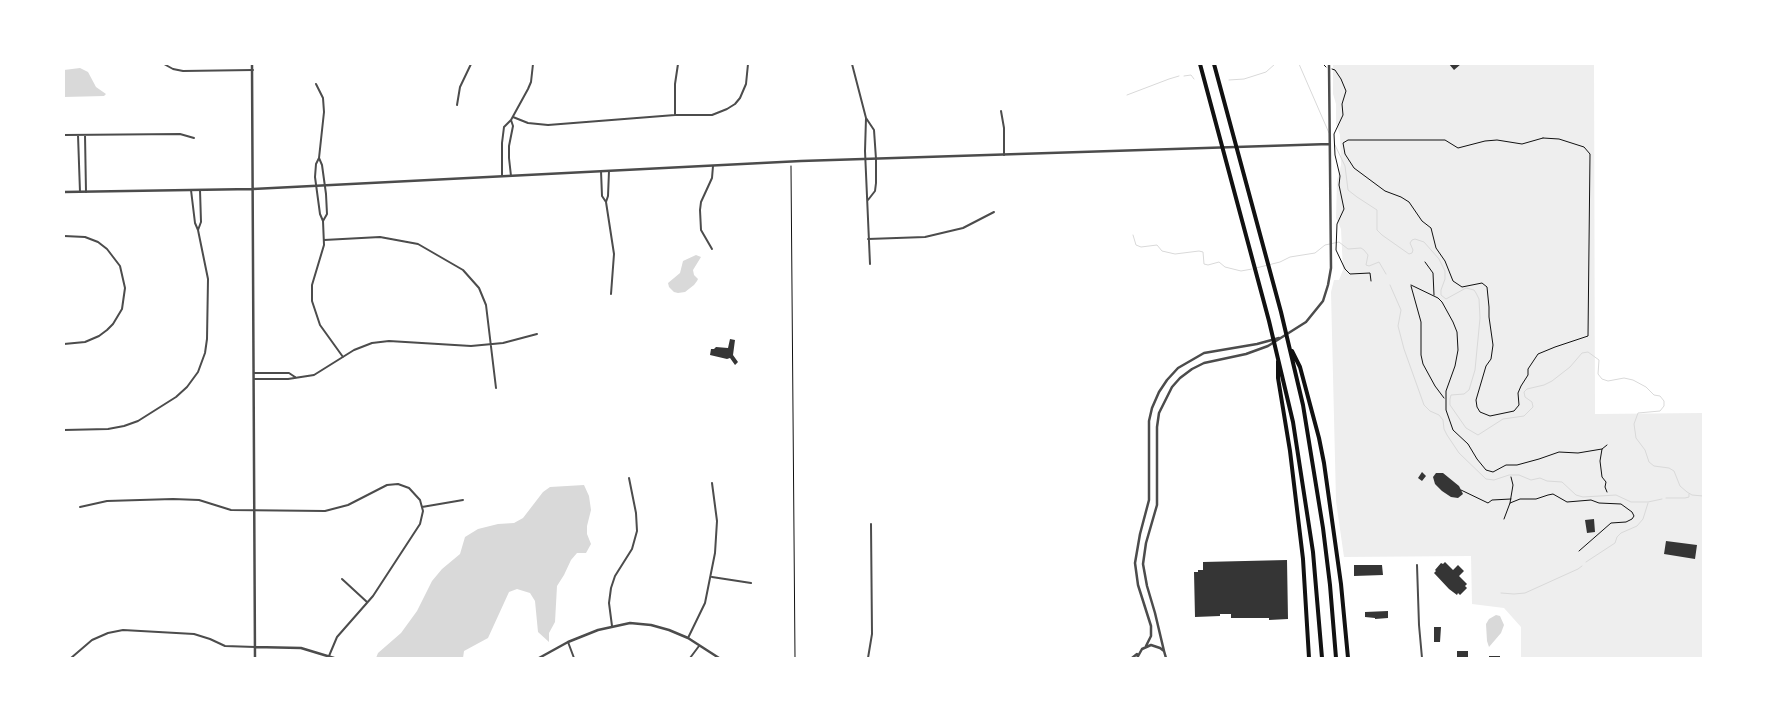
<!DOCTYPE html>
<html>
<head>
<meta charset="utf-8">
<style>
  body { margin:0 }
  #map { position:relative; width:1767px; height:722px; overflow:hidden; background:#fff; font-family:"PT Sans",sans-serif }
  canvas { display:block }
  .frame { position:absolute; inset:0; border:65px solid #fff; pointer-events:none }
</style>
</head>
<body>
<div id="map">
<canvas width="1767" height="722"></canvas>
<div class="frame"></div>
</div>
<script>
const g = document.querySelector('canvas').getContext('2d');
g.lineJoin = 'round';
function fillPath(path, color) {
  g.fillStyle = color;
  g.fill(path, 'evenodd');
}
function toPath(rows) {
  const path = new Path2D();
  for (const r of rows) {
    path.moveTo(r[0], r[1]);
    for (let i = 2; i < r.length; i += 2) path.lineTo(r[i], r[i + 1]);
  }
  return path;
}
function stroke(path, color, width, dash) {
  g.strokeStyle = color;
  g.lineWidth = width;
  g.lineCap = dash ? 'butt' : 'round';
  g.setLineDash(dash || []);
  g.stroke(path);
}
const green = toPath([
  [1333,64,1594,64,1595,414,1703,413,1703,658,1521,658,1521,627,1504,608,1472,604,1471,556,1344,557,1336,501,1331,292,1334,280,1339,280,1343,270,1341,229,1336,218,1337,180,1341,165,1340,135,1336,124,1336,104,1333,94]
]);
const water = toPath([
  [80,68,88,72,96,87,106,94,104,96,64,97,64,70],
  [696,255,701,257,693,270,694,275,698,279,697,281,694,285,685,292,678,293,674,292,669,287,668,283,680,273,683,261],
  [584,485,589,496,591,510,587,526,587,534,591,544,586,553,577,553,571,560,564,575,557,586,555,622,549,633,549,642,538,632,535,601,530,593,517,589,509,592,488,638,464,651,463,658,376,658,378,653,401,633,417,611,432,581,442,569,460,554,465,537,478,529,498,524,514,523,523,518,543,492,550,487],
  [1496,615,1500,616,1504,625,1501,633,1489,647,1487,641,1486,624,1489,619]
]);
const stream = toPath([
  [1299,64,1329,133],
  [1184,76,1191,75,1194,79],
  [1229,80,1244,79,1266,72,1275,64],
  [1127,95,1169,79,1179,76],
  [1335,145,1345,166,1348,190,1357,197,1377,210,1377,230,1382,235,1409,254,1412,253,1413,250,1410,243,1412,240,1415,239,1424,242,1439,259,1445,271,1445,279,1441,290,1441,295,1446,299,1466,288,1474,290,1476,293,1479,299,1480,318,1475,370,1469,390,1464,394,1451,395,1450,399,1450,405,1466,428,1478,435,1503,419,1524,416,1533,407,1532,402,1525,397,1524,392,1527,389,1544,385,1552,381,1570,367,1582,353,1588,352,1599,360,1598,374,1602,379,1608,381,1624,378,1633,380,1646,387,1654,395,1660,396,1664,401,1664,406,1660,411,1638,413,1634,424,1636,438,1645,450,1649,462,1654,466,1669,468,1674,471,1680,486,1687,492,1692,495,1703,496],
  [1133,235,1136,245,1141,247,1157,245,1162,251,1175,254,1199,251,1203,252,1204,264,1208,265,1219,262,1225,267,1241,271,1252,269],
  [1256,268,1280,262,1290,257,1315,253,1325,245,1339,242,1348,249,1361,248,1364,250,1368,255,1366,265,1369,266,1379,262,1386,274],
  [1390,285,1401,310,1398,326,1404,349,1424,405,1430,411,1439,415,1443,420,1444,429,1447,435,1459,453,1486,479,1494,480,1509,475,1519,475,1531,480,1540,478,1547,481,1562,482,1576,495,1583,497,1616,495,1631,502,1648,502,1662,499],
  [1666,498,1685,498,1689,497,1689,494],
  [1586,562,1615,543,1617,537,1621,533,1637,526,1643,519,1648,503],
  [1501,593,1514,594,1525,593,1578,569,1582,566]
]);
const building = toPath([
  [1449,64,1461,64,1454,70],
  [730,339,735,340,733,355,738,362,735,365,730,358,727,359,710,355,711,349,714,349,716,347,728,348],
  [1422,472,1426,476,1422,481,1418,478],
  [1436,473,1443,473,1459,486,1463,494,1458,498,1451,497,1442,491,1435,484,1433,477],
  [1594,519,1595,532,1587,533,1585,520],
  [1666,541,1697,545,1695,559,1664,554],
  [1287,560,1288,619,1269,620,1269,618,1231,618,1231,614,1220,614,1220,616,1195,617,1194,572,1198,572,1198,570,1203,570,1203,562],
  [1445,562,1453,570,1458,565,1464,571,1459,576,1467,584,1465,586,1467,588,1460,595,1458,593,1457,595,1449,589,1434,573,1436,571,1435,570,1441,563,1443,564],
  [1354,565,1382,565,1383,575,1354,576],
  [1388,611,1388,618,1375,619,1375,618,1365,617,1365,612],
  [1434,627,1441,627,1440,642,1434,642],
  [1457,651,1468,651,1468,658,1457,658],
  [1489,656,1500,656,1500,658,1489,658]
]);
const path = toPath([
  [1323,64,1326,67],
  [1332,69,1335,70,1341,79,1346,91,1342,104,1343,115,1334,134,1335,155,1340,176,1339,185,1344,209,1337,224,1336,250,1345,269,1350,274,1370,273,1371,281],
  [1543,138,1559,139,1584,147,1590,154,1588,336,1555,347,1538,354,1528,369,1528,375,1521,386,1518,393,1519,405,1514,411,1490,416,1480,412,1477,407,1476,400,1486,366,1491,359,1493,345,1489,317,1489,307,1487,287,1482,283,1462,287,1453,281,1445,261,1436,248,1431,228,1422,221,1409,202,1401,197,1385,191,1354,168,1345,154,1343,143,1348,140,1445,140,1458,148,1485,141,1497,140,1522,144,1543,138],
  [791,166,795,658],
  [1425,262,1433,273,1434,295],
  [1411,285,1438,298,1442,302,1453,322,1457,332,1458,350,1455,366,1446,391,1446,410,1453,430,1468,444,1477,459,1486,470,1493,472,1506,465,1517,465,1539,459,1559,452,1578,453,1602,449],
  [1411,286,1421,322,1421,355,1423,364,1435,386,1444,398],
  [1461,490,1488,503,1492,500,1511,499],
  [1607,492,1605,487,1606,482,1602,477,1600,461,1602,449,1607,445],
  [1510,503,1513,485,1511,477],
  [1504,519,1510,503,1520,499,1536,499,1548,495,1553,494,1567,502,1591,500,1599,503,1621,504,1632,512,1634,516,1632,519,1626,522,1611,523,1579,551]
]);
const minor = toPath([
  [164,64,173,69,183,71,253,70],
  [852,64,866,118,865,151,870,264],
  [316,84,323,98,324,112,319,158,316,164,315,177,320,214,323,221,324,245,312,285,312,301,320,325,343,357],
  [457,105,460,87,471,64],
  [1001,111,1004,128,1004,155],
  [675,114,675,84,678,64],
  [513,117,528,123,548,125,675,115,712,115,727,109,735,104,740,98,746,84,748,64],
  [866,118,874,130,876,159,876,183,875,191,868,200],
  [64,135,180,134,194,138],
  [78,135,80,192],
  [85,135,86,192],
  [319,158,322,165,326,194,327,214,323,221],
  [601,171,602,196,606,202,614,254,611,294],
  [502,176,502,143,504,127,511,120,528,89,531,82,533,64],
  [511,176,509,158,509,146,513,126,511,120],
  [606,202,608,196,609,171],
  [198,230,201,222,200,190],
  [64,236,85,237,98,242,107,249,120,266,125,288,122,309,113,324,107,330,99,336,85,342,64,344],
  [868,239,925,237,963,228,994,212],
  [324,240,380,237,418,244,463,270,479,288,486,305,496,388],
  [712,249,701,230,700,210,701,202,712,178,713,166],
  [254,373,289,373,295,377],
  [254,379,288,379,314,375,354,350,372,343,389,341,471,346,503,343,537,334],
  [64,430,108,429,124,426,138,421,176,397,187,387,198,372,205,353,207,339,208,279,198,230,195,223,191,190],
  [80,507,107,501,173,499,199,500,231,510,325,511,348,505,387,485,398,484,409,488,420,500,423,511,420,524,373,596,337,637,329,656],
  [422,507,463,500],
  [1417,565,1419,625,1422,658],
  [712,577,751,583],
  [342,579,367,602],
  [612,626,609,603,611,588,615,576,632,549,637,531,636,513,629,478],
  [688,638,705,603,715,553,717,521,712,483],
  [568,642,574,658],
  [71,658,92,640,108,633,123,630,194,634,210,639,225,646,255,647],
  [690,658,699,646],
  [868,658,872,634,871,524]
]);
const tertiary = toPath([
  [252,64,255,658],
  [64,192,253,189,801,161,1329,144],
  [1146,646,1151,636,1151,626,1138,585,1135,563,1140,534,1149,500,1149,421,1152,408,1159,392,1167,380,1178,368,1204,353,1257,344,1279,338],
  [255,647,301,648,334,658],
  [1164,651,1155,613,1147,586,1143,564,1146,543,1157,505,1157,427,1159,413,1172,387,1180,378,1192,369,1204,363,1246,354,1268,346,1306,322,1323,301,1328,285,1331,268,1329,64],
  [539,658,568,642,598,630,630,623,651,625,669,630,688,638,719,658],
  [1132,658,1137,654],
  [1137,658,1142,649,1151,645,1160,648,1164,651,1166,658]
]);
const motorway = toPath([
  [1200,64,1269,321,1293,422,1313,552,1322,658],
  [1214,64,1281,312,1303,405,1323,528,1330,585,1336,658],
  [1292,351,1300,367,1319,438,1324,463,1341,584,1348,658],
  [1278,361,1278,378,1290,451,1303,559,1309,658]
]);
fillPath(green, '#eee');
fillPath(water, '#d9d9d9');
stroke(stream, '#d9d9d9', 1);
fillPath(building, '#353535');
stroke(path, '#111', 1);
stroke(minor, '#4c4c4c', 2);
stroke(tertiary, '#4c4c4c', 2.5);
stroke(motorway, '#111', 4);
</script>
</body>
</html>
